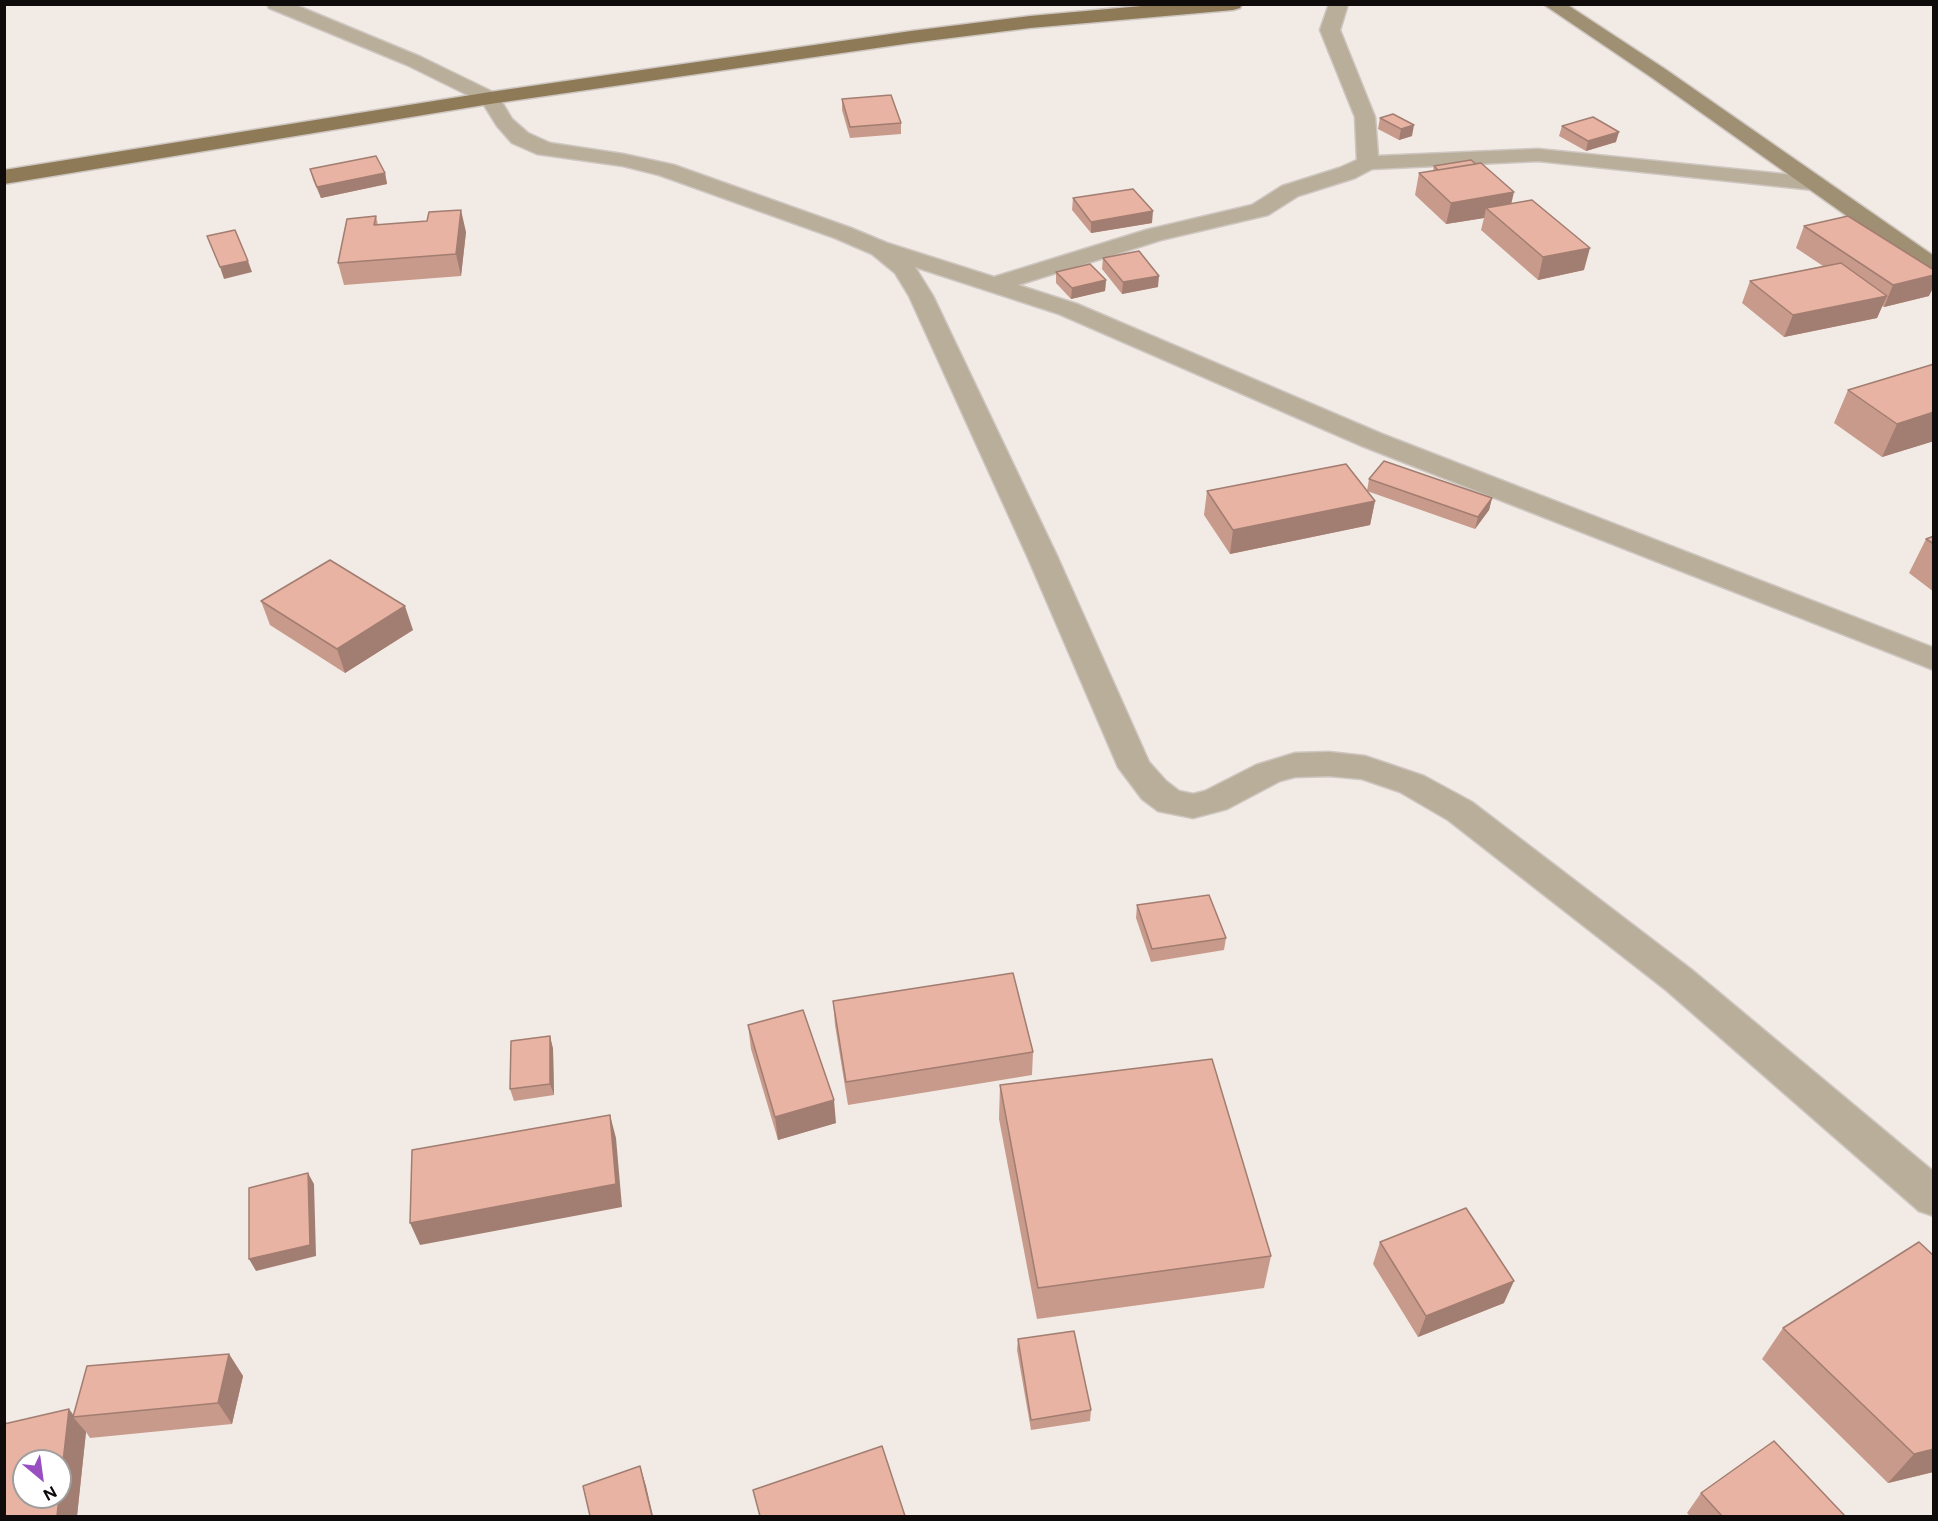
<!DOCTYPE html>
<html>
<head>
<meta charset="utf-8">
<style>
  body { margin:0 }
  #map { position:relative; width:1938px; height:1521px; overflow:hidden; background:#f2eae4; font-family:Figtree,sans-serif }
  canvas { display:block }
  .frame { position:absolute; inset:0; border:6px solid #0e0b0a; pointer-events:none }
  .north { position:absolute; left:12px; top:1449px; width:60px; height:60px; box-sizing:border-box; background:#fff; border:2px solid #9f9d9d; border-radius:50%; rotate:151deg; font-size:16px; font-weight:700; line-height:24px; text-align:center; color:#0e0b0a }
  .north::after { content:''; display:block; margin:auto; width:21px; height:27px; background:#994fc1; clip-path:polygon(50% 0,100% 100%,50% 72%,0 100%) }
</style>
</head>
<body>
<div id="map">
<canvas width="1938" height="1521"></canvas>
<div class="frame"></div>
<div class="north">N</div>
</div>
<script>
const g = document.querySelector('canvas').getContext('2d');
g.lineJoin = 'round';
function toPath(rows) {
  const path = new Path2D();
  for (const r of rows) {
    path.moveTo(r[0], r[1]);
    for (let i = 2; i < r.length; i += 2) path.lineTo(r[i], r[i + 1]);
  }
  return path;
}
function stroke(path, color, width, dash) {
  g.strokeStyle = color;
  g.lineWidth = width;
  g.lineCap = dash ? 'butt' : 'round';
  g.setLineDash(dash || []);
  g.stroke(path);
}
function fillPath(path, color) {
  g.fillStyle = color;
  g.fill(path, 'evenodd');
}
const minor = toPath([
  [267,4,293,4,421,57,497,94,512,119,528,133,550,143,623,154,674,165,851,228,887,243,994,277,1146,230,1252,205,1282,186,1339,168,1357,160,1355,117,1320,30,1329,4,1348,4,1340,30,1375,117,1378,156,1538,149,1822,178,1825,183,1822,188,1814,190,1538,161,1372,169,1355,178,1298,196,1268,215,1161,240,1018,285,1077,304,1382,434,1934,648,1934,670,1362,446,1059,314,915,267,933,296,1058,558,1149,762,1166,781,1179,791,1193,794,1205,791,1256,765,1295,753,1329,752,1365,756,1424,776,1472,802,1692,970,1934,1172,1934,1216,1919,1211,1666,990,1448,820,1400,792,1362,779,1329,776,1295,777,1280,781,1227,809,1193,818,1158,811,1142,799,1118,767,1028,558,909,296,895,273,872,254,835,238,659,175,623,166,537,154,512,143,497,126,482,102,407,65,269,8,267,4]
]);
const secondary = toPath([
  [1543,4,1566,4,1665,69,1934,256,1934,274,1926,272,1651,77,1543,4]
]);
const primary = toPath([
  [1164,4,1242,4,1240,8,1233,10,1030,28,911,43,490,104,4,184,4,170,490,92,911,31,1030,16,1164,4]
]);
const wall = toPath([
  [842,99,901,123,901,134,850,138,842,110],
  [1380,118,1412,136,1399,140,1378,129],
  [1562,126,1616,142,1586,151,1559,136],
  [1434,166,1511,203,1584,270,1538,280,1481,230,1484,218,1446,224,1415,195,1419,173,1433,171],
  [310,169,385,173,387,184,321,198,313,180],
  [1073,198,1152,223,1091,233,1072,210],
  [376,216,378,225,466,232,461,276,344,285,338,263],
  [1804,226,1929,296,1884,307,1882,306,1877,318,1784,337,1742,303,1750,281,1823,266,1796,248],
  [1103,258,1158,287,1122,294,1102,269],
  [1056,272,1106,280,1105,291,1071,299,1056,283],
  [1934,364,1934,441,1882,457,1834,423,1848,390],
  [1369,479,1492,498,1489,510,1475,529,1367,491,1375,501,1370,525,1230,554,1204,515,1207,491,1367,491],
  [1934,536,1934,592,1909,573,1926,539],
  [261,601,413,630,345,673,270,625],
  [1137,905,1226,938,1224,950,1151,962,1136,918],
  [833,1001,1033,1052,1032,1075,848,1105,835,1025],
  [748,1025,836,1123,778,1140,751,1049],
  [550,1036,553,1049,554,1095,514,1101,510,1089],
  [1000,1085,1271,1256,1264,1288,1037,1319,999,1119],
  [1380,1242,1504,1303,1418,1337,1373,1264],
  [1934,1256,1934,1472,1888,1483,1762,1359,1783,1328],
  [1018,1339,1091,1410,1090,1421,1031,1430,1017,1350],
  [229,1354,243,1376,232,1424,90,1438,86,1432,77,1516,4,1516,74,1415],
  [1701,1493,1845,1516,1690,1516,1687,1513]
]);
const shadedWall = toPath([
  [1414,125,1412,136,1399,140,1401,129],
  [1619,132,1616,142,1586,151,1588,141],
  [385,173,387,184,321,198,317,187],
  [1514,192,1509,214,1486,208,1484,218,1446,224,1451,203],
  [461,210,466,232,461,276,456,254],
  [1153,211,1152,223,1091,233,1091,222],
  [1590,248,1584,270,1538,280,1543,257],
  [248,261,252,272,224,279,220,267],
  [1934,275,1934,286,1929,296,1884,307,1893,285],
  [1159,276,1158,287,1122,294,1123,282],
  [1106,280,1105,291,1071,299,1072,288],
  [1887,296,1877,318,1784,337,1793,315],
  [1934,412,1934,441,1882,457,1897,424],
  [1492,498,1489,510,1475,529,1478,517],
  [1375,501,1370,525,1230,554,1233,530],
  [405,606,413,630,345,673,337,649],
  [550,1036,553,1049,554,1095,550,1084],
  [834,1100,836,1123,778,1140,775,1117],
  [610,1115,616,1138,622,1207,420,1245,410,1223],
  [308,1173,314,1184,316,1256,256,1271,249,1259],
  [1514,1281,1504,1303,1418,1337,1426,1316],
  [229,1354,243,1376,232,1424,218,1403],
  [69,1409,75,1417,73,1417,86,1432,77,1516,57,1516,59,1497,60,1497,60,1488],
  [1934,1449,1933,1472,1888,1483,1914,1454],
  [640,1466,646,1486,653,1516,652,1516]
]);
const building = toPath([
  [891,95,901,123,850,127,842,99,891,95],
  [1393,114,1414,125,1401,129,1380,118,1393,114],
  [1593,117,1619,132,1588,141,1562,126,1593,117],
  [376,156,385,173,317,187,310,169,376,156],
  [1471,160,1476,164,1438,170,1434,166,1471,160],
  [1481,163,1514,192,1451,203,1419,173,1481,163],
  [1133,189,1153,211,1091,222,1073,198,1133,189],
  [1532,200,1590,248,1543,257,1486,208,1532,200],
  [461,210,456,254,338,263,347,219,376,216,374,225,427,221,429,212,461,210],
  [1848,216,1934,270,1934,275,1893,285,1804,226,1848,216],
  [235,230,248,261,220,267,207,236,235,230],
  [1139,251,1159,276,1123,282,1103,258,1139,251],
  [1841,263,1887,296,1793,315,1750,281,1841,263],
  [1090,264,1106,280,1072,288,1056,272,1090,264],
  [1934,364,1934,412,1897,424,1848,390,1934,364],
  [1384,461,1492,498,1478,517,1369,479,1384,461],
  [1346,464,1375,501,1233,530,1207,491,1346,464],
  [1934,536,1934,544,1926,539,1934,536],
  [330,560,405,606,337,649,261,601,330,560],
  [1209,895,1226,938,1152,949,1137,905,1209,895],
  [1013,973,1033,1052,846,1082,833,1001,1013,973],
  [803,1010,834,1100,775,1117,748,1025,803,1010],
  [550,1036,550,1084,510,1089,511,1041,550,1036],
  [1212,1059,1271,1256,1038,1288,1000,1085,1212,1059],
  [610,1115,616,1184,410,1223,412,1150,610,1115],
  [308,1173,310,1245,249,1259,249,1188,308,1173],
  [1466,1208,1514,1281,1426,1316,1380,1242,1466,1208],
  [1919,1242,1934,1256,1934,1449,1914,1454,1783,1328,1919,1242],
  [1074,1331,1091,1410,1031,1420,1018,1339,1074,1331],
  [229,1354,218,1403,73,1417,87,1366,229,1354],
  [69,1409,60,1488,60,1461,24,1461,24,1497,59,1497,57,1516,4,1516,4,1424,69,1409],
  [1774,1441,1845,1516,1722,1516,1701,1493,1774,1441],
  [882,1446,905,1516,760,1516,753,1490,882,1446],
  [640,1466,652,1516,590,1516,583,1486,640,1466]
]);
stroke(minor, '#cec6c1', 3);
stroke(secondary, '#cec6c1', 3);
stroke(primary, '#cec6c1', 3);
fillPath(minor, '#b9ae9a');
fillPath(secondary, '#a09073');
fillPath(primary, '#8e7a56');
fillPath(wall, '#c89a8b');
fillPath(shadedWall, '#a27d71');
fillPath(building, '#e8b3a2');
stroke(building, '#a27d71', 1.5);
</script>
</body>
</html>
